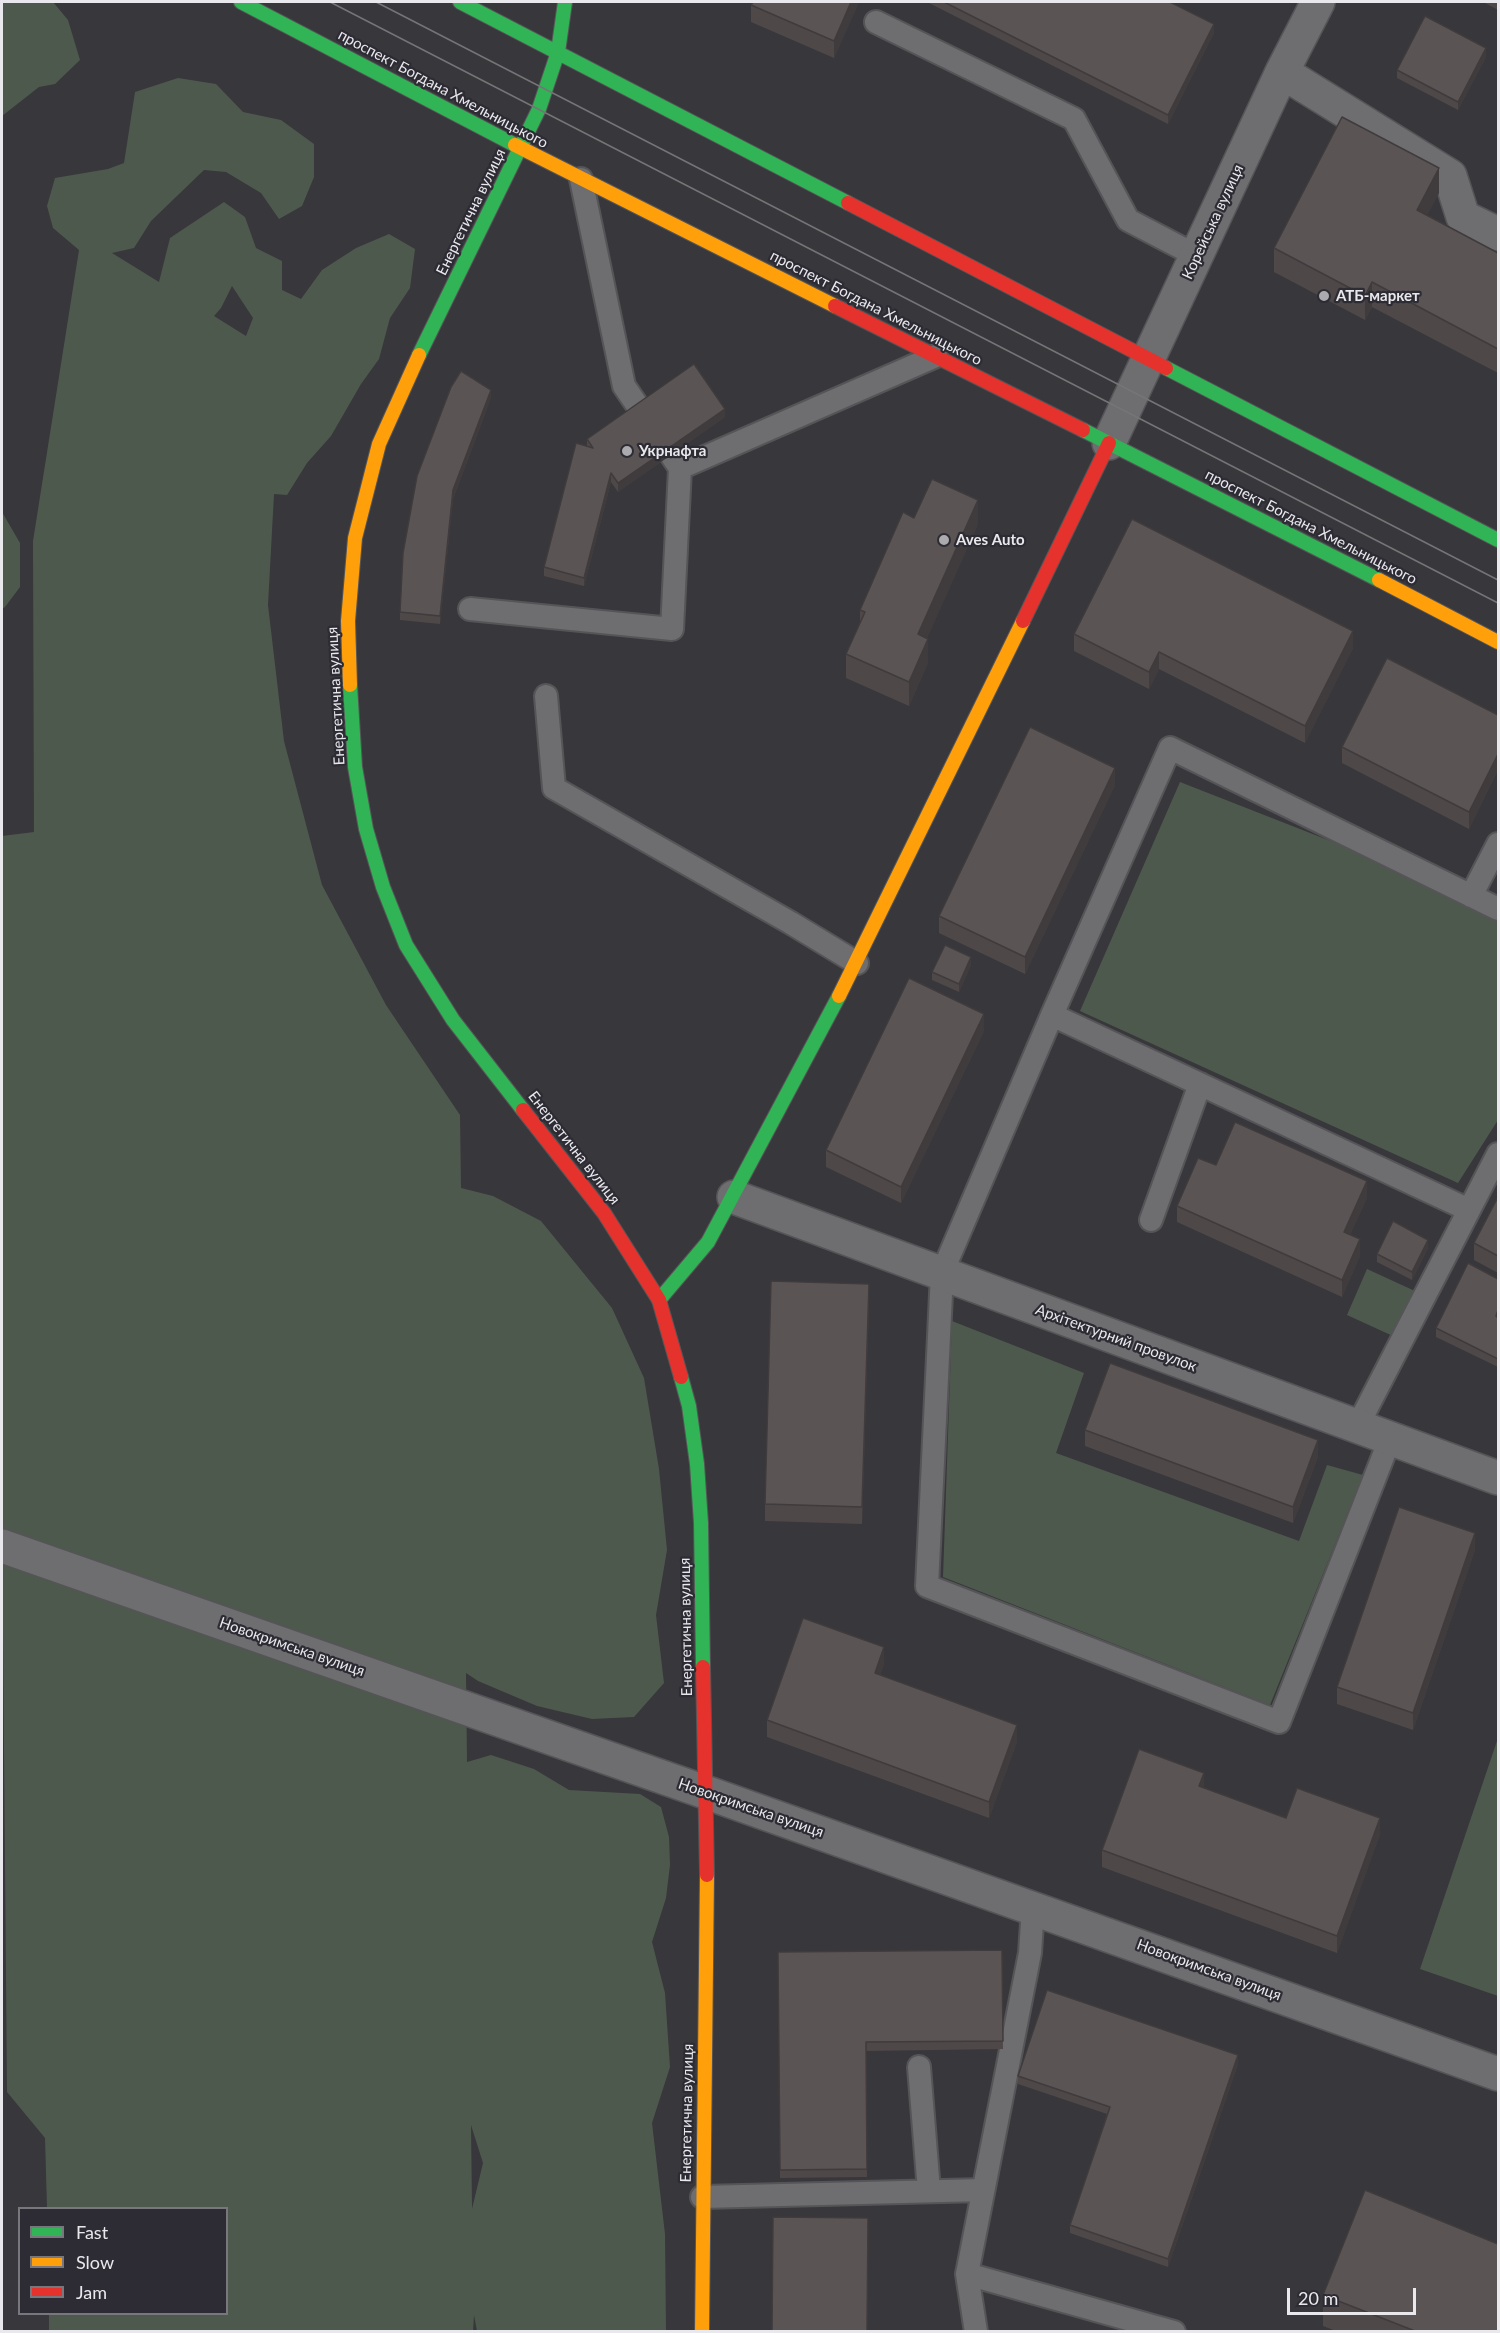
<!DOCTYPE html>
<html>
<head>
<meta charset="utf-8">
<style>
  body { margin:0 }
  #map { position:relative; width:1500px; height:2333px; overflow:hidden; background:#38373b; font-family:Lato,sans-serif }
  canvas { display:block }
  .frame { position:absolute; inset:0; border:3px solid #e9e8ed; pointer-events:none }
  .legend { position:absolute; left:18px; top:2207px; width:210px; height:108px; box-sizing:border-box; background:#2d2b33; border:2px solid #78777d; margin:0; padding:8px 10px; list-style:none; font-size:18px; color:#e9e8ed }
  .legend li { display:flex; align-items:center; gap:12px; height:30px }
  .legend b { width:30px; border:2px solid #78777d }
  .scale { position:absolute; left:1287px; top:2288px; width:129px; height:27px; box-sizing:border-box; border:3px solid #e9e8ed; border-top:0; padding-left:8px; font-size:18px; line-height:21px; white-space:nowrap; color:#e9e8ed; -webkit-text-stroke:4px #2d2b33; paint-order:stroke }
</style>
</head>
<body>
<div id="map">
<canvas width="1500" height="2333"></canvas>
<div class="frame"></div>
<ul class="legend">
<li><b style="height:8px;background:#30b455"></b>Fast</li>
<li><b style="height:8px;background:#ff9f0a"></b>Slow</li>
<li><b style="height:8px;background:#e5322d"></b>Jam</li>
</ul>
<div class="scale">20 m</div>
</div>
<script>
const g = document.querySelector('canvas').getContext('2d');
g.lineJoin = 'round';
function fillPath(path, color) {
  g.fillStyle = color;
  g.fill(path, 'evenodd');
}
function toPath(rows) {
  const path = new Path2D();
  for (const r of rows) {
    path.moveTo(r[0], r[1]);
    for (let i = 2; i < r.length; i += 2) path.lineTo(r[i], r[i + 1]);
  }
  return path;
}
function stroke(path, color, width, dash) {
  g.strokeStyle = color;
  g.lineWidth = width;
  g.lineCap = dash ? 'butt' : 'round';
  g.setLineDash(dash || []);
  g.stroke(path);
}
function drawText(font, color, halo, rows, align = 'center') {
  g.font = font + ' Lato,sans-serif';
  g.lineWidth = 4.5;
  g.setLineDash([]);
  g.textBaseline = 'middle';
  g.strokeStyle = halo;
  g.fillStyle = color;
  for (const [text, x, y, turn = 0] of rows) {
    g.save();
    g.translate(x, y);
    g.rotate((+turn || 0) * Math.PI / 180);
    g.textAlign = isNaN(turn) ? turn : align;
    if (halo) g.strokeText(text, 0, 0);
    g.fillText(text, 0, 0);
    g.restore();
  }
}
const green = toPath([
  [2,2,53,2,68,20,80,60,55,84,39,87,2,116],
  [178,78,216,84,243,112,281,120,314,144,314,177,302,206,279,219,261,193,226,172,204,170,151,221,134,248,112,253,159,282,170,238,224,202,245,217,256,248,282,261,282,290,301,299,322,270,356,248,389,234,415,249,410,288,390,318,379,359,361,384,331,436,307,463,287,495,274,494,268,605,284,741,322,885,386,1005,460,1115,461,1188,493,1196,541,1221,612,1308,644,1378,659,1469,667,1550,656,1615,664,1683,634,1717,592,1719,537,1706,478,1681,466,1673,467,1762,491,1755,534,1769,569,1790,640,1794,661,1807,669,1837,670,1865,666,1898,652,1942,665,1993,670,2067,652,2123,665,2234,666,2331,477,2331,474,2315,473,2332,49,2331,49,2314,226,2314,226,2208,47,2208,45,2138,7,2092,2,1520,2,836,34,832,33,541,79,250,53,228,47,206,55,178,108,169,124,163,135,92],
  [232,286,253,318,246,336,214,316,221,308],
  [471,2125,483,2163,472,2209,472,2208],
  [2,512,20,543,20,587,5,607,2,609],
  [1180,782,1471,896,1498,909,1498,1120,1458,1183,1080,1011],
  [1367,1269,1415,1291,1395,1337,1347,1315],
  [952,1321,1084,1373,1056,1453,1299,1541,1327,1465,1363,1475,1270,1705,943,1577],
  [1498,1738,1498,1996,1420,1969]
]);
const lane = toPath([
  [876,22,1074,119,1128,220,1197,256],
  [581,179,624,386,680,468,936,356],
  [470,609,672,629,680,468],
  [546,696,554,788,791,923,857,963],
  [1471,896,1498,844],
  [1052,1015,1469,1210],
  [1151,1220,1200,1084],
  [1357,1427,1498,1154],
  [1390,1439,1279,1722,927,1586,942,1273,1052,1015,1170,748,1498,909],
  [1033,1908,1030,1953,967,2274,1174,2332],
  [919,2067,929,2191],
  [702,2197,983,2190],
  [967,2274,976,2332]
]);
const street = toPath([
  [1282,72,1450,176,1463,217,1498,234],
  [1109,443,1282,72,1318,2],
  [734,1197,1498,1478],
  [2,1546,705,1792,1498,2074]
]);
const fast = toPath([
  [241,2,515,145],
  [460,2,848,203],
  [419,355,539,109,558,52,565,2],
  [1166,368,1498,540],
  [1083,430,1379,580],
  [350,685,355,767,366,829,383,887,406,945,453,1020,523,1110],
  [659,1300,708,1242,839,996],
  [681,1377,689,1406,697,1464,701,1523,703,1667]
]);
const slow = toPath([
  [515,145,835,306],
  [1379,580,1498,642],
  [350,685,348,621,355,538,379,444,419,355],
  [839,996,1023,621],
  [702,2332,707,1875]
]);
const jam = toPath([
  [848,203,1166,368],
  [835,306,1083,430],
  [1023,621,1109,443],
  [523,1110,604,1213,659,1300,681,1377],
  [703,1667,707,1875]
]);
const tram = toPath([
  [330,2,1498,603],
  [376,2,1498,580]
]);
const wall = toPath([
  [859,2,834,58,751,22,751,5],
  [927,2,1170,2,1214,33,1168,124],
  [1483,2,1498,2,1498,10],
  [1486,57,1458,110,1397,78,1397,70],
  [1439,193,1427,215,1498,253,1498,373,1372,307,1365,320,1274,272,1274,248],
  [491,398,453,499,440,624,400,620,400,612],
  [725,417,618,492,611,482,584,586,544,576,544,567,587,446,587,439],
  [914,518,978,524,927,638,928,663,909,706,846,678,846,654,860,623,860,610],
  [1074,634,1353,648,1305,743,1159,669,1149,689,1074,651],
  [1498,715,1498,770,1469,829,1342,763,1342,747],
  [1115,785,1025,974,939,933,939,916],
  [971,965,959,992,932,980,932,972],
  [984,1031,901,1203,826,1167,826,1150],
  [1216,1165,1367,1198,1350,1235,1360,1256,1342,1297,1177,1222,1177,1206],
  [1498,1197,1498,1273,1474,1260,1474,1243],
  [1428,1248,1412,1280,1377,1262,1377,1254],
  [1498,1279,1498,1367,1436,1337,1436,1328],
  [869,1300,862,1524,765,1521,765,1504],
  [1085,1430,1318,1457,1293,1523,1085,1446],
  [1475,1550,1413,1730,1337,1704,1337,1687],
  [884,1664,880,1675,1017,1742,989,1818,767,1737,767,1720],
  [1204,1788,1286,1818,1380,1834,1337,1953,1102,1867,1102,1850],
  [1002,1950,1003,2049,866,2051,867,2177,780,2178,778,1952],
  [1238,2064,1168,2267,1070,2233,1070,2225,1107,2114,1018,2084,1018,2076],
  [1323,2295,1498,2331,1336,2331,1323,2326]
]);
const shadedWall = toPath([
  [851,2,859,2,834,58,834,41],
  [1214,24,1214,33,1168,124,1168,115],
  [1486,48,1486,57,1458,110,1458,102],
  [1439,168,1439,193,1417,234,1417,210],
  [1372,282,1372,307,1365,320,1365,296],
  [491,390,491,398,453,499,440,624,440,616,453,490],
  [725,409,725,417,618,492,618,483],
  [611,473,611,482,584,586,584,578],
  [978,500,978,524,918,659,918,634],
  [1353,631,1353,648,1305,743,1305,726],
  [928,639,928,663,909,706,909,682],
  [1159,652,1159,669,1149,689,1149,672],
  [1498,754,1498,770,1469,829,1469,812],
  [1115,768,1115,785,1025,974,1025,957],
  [971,957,971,965,959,992,959,984],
  [984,1014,984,1031,901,1203,901,1187],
  [1367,1181,1367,1198,1344,1249,1344,1232],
  [1360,1239,1360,1256,1342,1297,1342,1280],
  [1428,1240,1428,1248,1412,1280,1412,1272],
  [1318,1440,1318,1457,1293,1523,1293,1507],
  [1475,1533,1475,1550,1413,1730,1413,1713],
  [884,1647,884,1664,875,1690,875,1673],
  [1017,1725,1017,1742,989,1818,989,1802],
  [1204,1773,1204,1790,1199,1786],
  [1380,1818,1380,1834,1337,1953,1337,1936],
  [1238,2055,1238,2064,1168,2267,1168,2259]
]);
const building = toPath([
  [753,2,851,2,834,41,751,5,753,2],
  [944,2,1170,2,1214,24,1168,115,944,2],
  [1425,16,1486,48,1458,102,1397,70,1425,16],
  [1342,117,1439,168,1417,210,1498,253,1498,349,1372,282,1365,296,1274,248,1342,117],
  [694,364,725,409,618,483,611,473,584,578,544,567,576,443,593,448,587,439,694,364],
  [461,371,491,390,453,490,440,616,400,612,403,553,417,476,451,387,461,371],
  [932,479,978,500,918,634,928,639,909,682,846,654,865,612,860,610,903,512,914,518,932,479],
  [1132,519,1353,631,1305,726,1159,652,1149,672,1074,634,1132,519],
  [1387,658,1498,715,1498,754,1469,812,1342,747,1387,658],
  [1030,727,1115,768,1025,957,939,916,1030,727],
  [945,945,971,957,959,984,932,972,945,945],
  [909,978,984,1014,901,1187,826,1150,909,978],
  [1235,1122,1367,1181,1344,1232,1360,1239,1342,1280,1177,1206,1198,1158,1216,1165,1235,1122],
  [1498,1197,1498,1256,1474,1243,1498,1197],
  [1393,1221,1428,1240,1412,1272,1377,1254,1393,1221],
  [1468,1263,1498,1279,1498,1310,1496,1316,1498,1318,1498,1359,1436,1328,1468,1263],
  [771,1281,869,1284,862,1507,765,1504,771,1281],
  [1110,1363,1318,1440,1293,1507,1085,1430,1110,1363],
  [1399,1507,1475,1533,1413,1713,1337,1687,1399,1507],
  [803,1618,884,1647,875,1673,1017,1725,989,1802,767,1720,803,1618],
  [1139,1749,1204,1773,1199,1786,1286,1818,1297,1788,1380,1818,1337,1936,1102,1850,1139,1749],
  [1002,1950,1003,2041,866,2042,867,2169,780,2170,778,1952,1002,1950],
  [1047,1990,1238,2055,1168,2259,1070,2225,1110,2107,1018,2076,1047,1990],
  [1365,2190,1498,2244,1498,2331,1415,2331,1323,2295,1365,2190],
  [773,2217,868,2218,867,2331,772,2331,773,2217]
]);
const markers = [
  [1324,296,6,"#abaaaf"],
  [627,451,6,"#abaaaf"],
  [944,540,6,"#abaaaf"]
];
const streetNames = [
  ["проспект Богдана Хмельницького",443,89,28],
  ["Енергетична вулиця",471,212,-64],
  ["Корейська вулиця",1213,222,-65],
  ["проспект Богдана Хмельницького",876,308,27],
  ["проспект Богдана Хмельницького",1311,527,27],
  ["Енергетична вулиця",336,696,-93],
  ["Енергетична вулиця",574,1148,52],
  ["Архітектурний провулок",1116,1338,20],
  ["Енергетична вулиця",686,1627,-91],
  ["Новокримська вулиця",292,1647,19],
  ["Новокримська вулиця",751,1808,19],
  ["Новокримська вулиця",1209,1970,20],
  ["Енергетична вулиця",687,2113,-89]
];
const poiNames = [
  ["АТБ-маркет",1336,296],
  ["Укрнафта",639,451],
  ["Aves Auto",956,540]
];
fillPath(green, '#4e594e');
stroke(lane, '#555457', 26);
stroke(street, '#555457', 36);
stroke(fast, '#555457', 16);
stroke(slow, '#555457', 16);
stroke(jam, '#555457', 16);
stroke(lane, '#6e6d70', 22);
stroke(street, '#6e6d70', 33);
stroke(fast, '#30b455', 14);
stroke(slow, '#ff9f0a', 14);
stroke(jam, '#e5322d', 14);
stroke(tram, '#757577', 1.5);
fillPath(wall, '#4e4849');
fillPath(shadedWall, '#403b3c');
fillPath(building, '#5b5455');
stroke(building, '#403b3c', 1.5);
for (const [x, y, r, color] of markers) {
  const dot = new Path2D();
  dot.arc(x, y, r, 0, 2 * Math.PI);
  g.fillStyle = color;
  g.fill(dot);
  stroke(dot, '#2d2b33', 2);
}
drawText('15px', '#e9e8ed', '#2d2b33', streetNames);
drawText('bold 15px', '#e9e8ed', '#2d2b33', poiNames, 'left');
</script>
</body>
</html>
